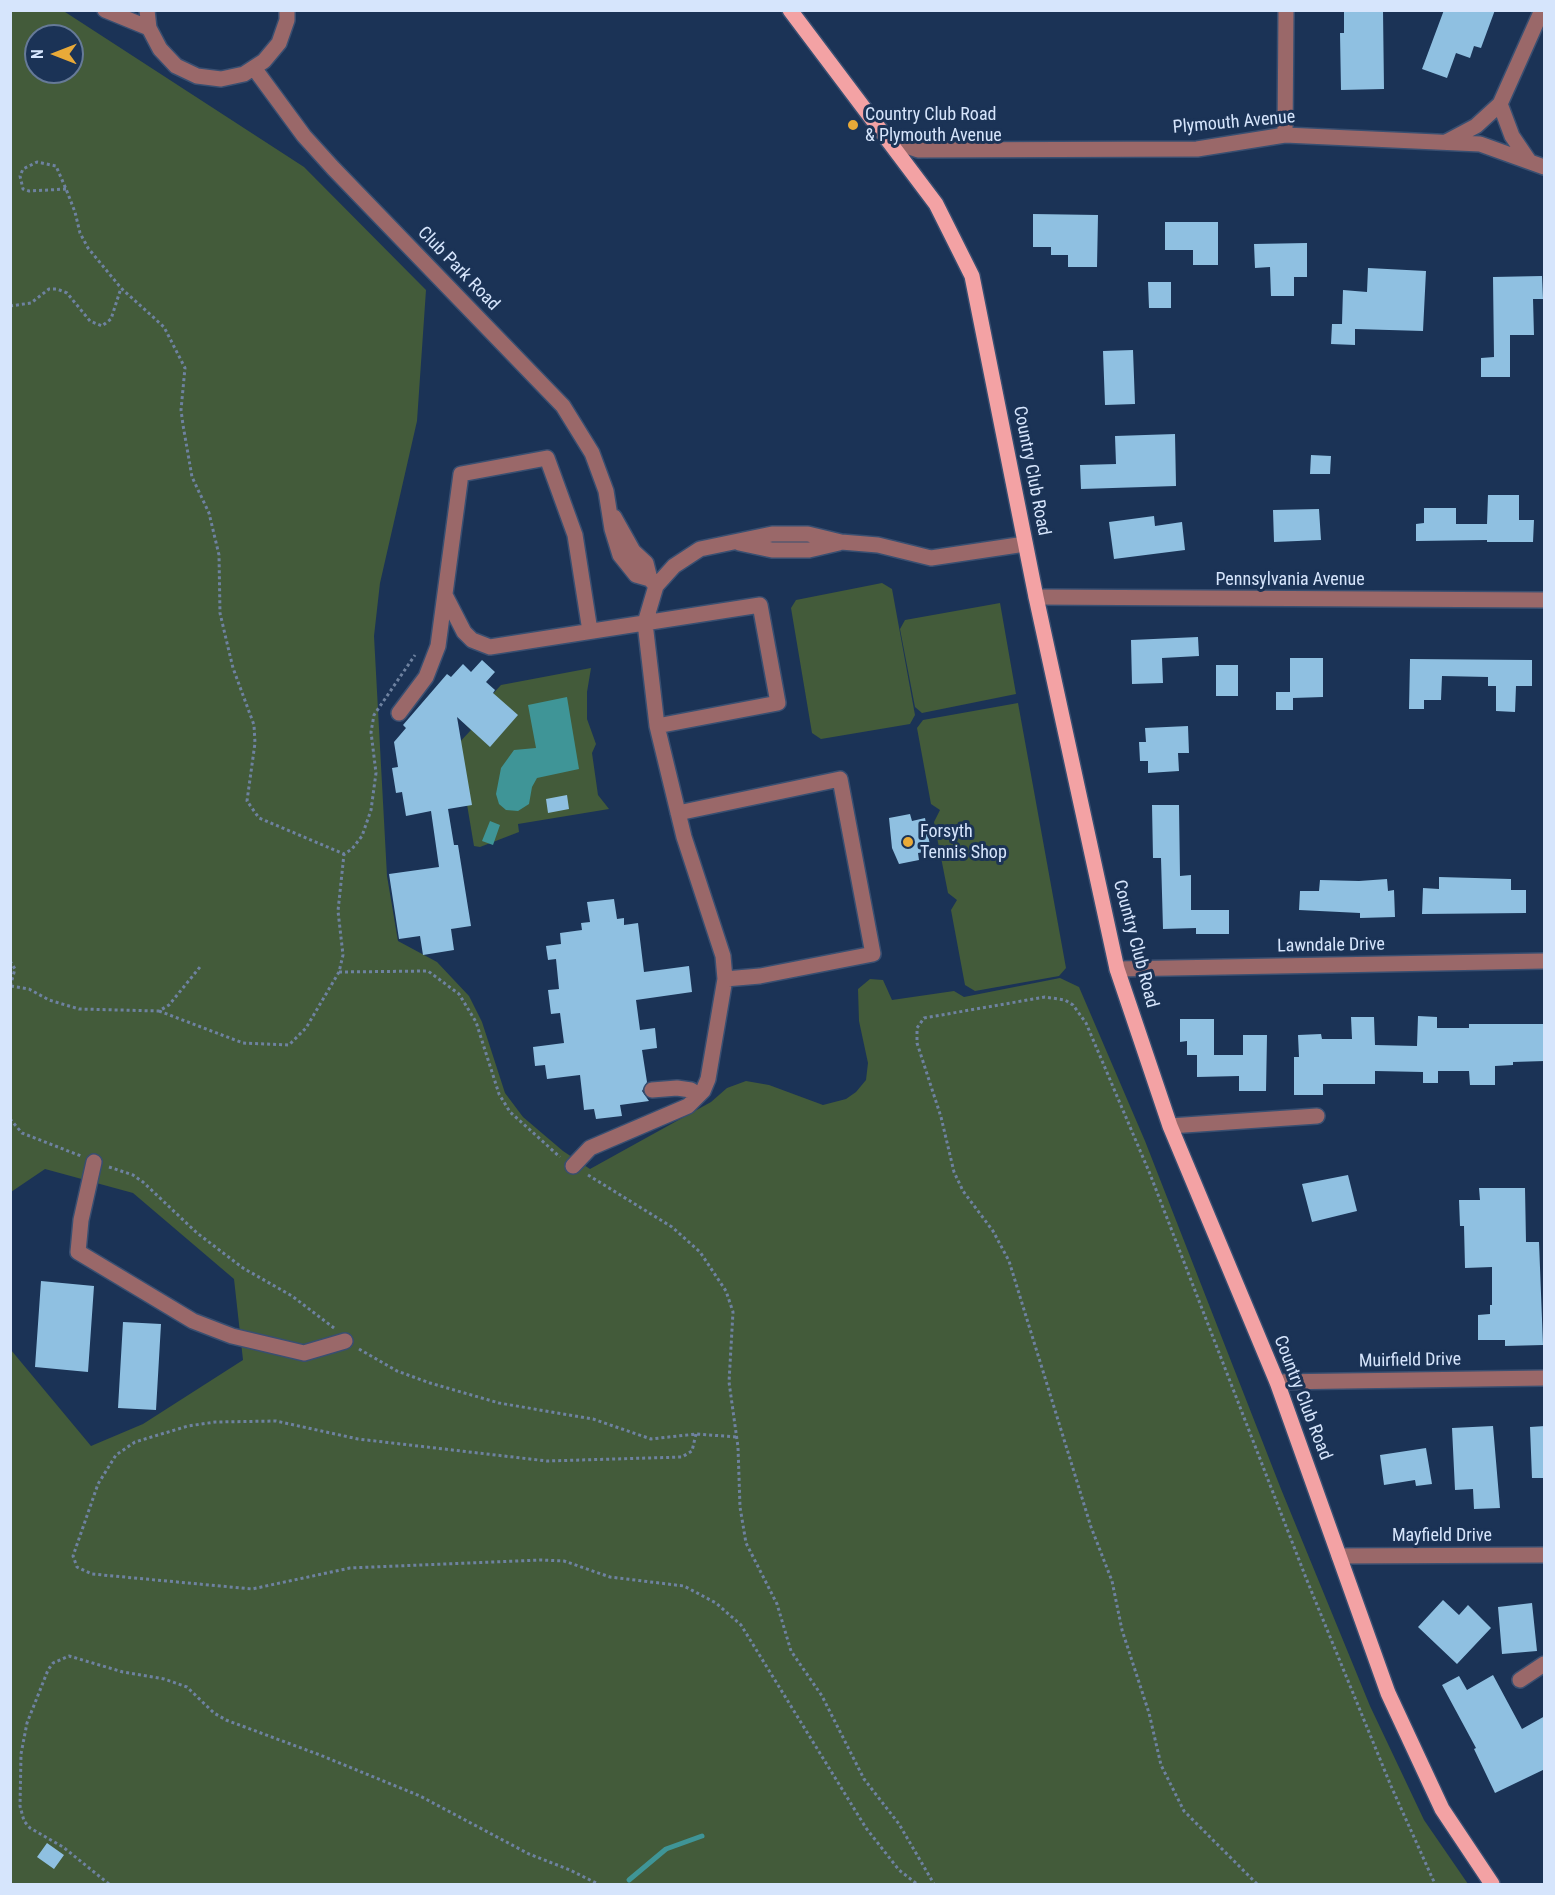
<!DOCTYPE html>
<html>
<head>
<meta charset="utf-8">
<style>
  body { margin:0 }
  #map { position:relative; width:1555px; height:1895px; overflow:hidden; background:#1b3356; font-family:"Roboto Condensed",sans-serif }
  canvas { display:block }
  .frame { position:absolute; inset:0; border:12px solid #d6e5fc; pointer-events:none }
  .north { position:absolute; left:24px; top:24px; width:60px; height:60px; box-sizing:border-box; background:#1b3356; border:2px solid #667a98; border-radius:50%; rotate:270deg; font-size:16px; font-weight:700; line-height:24px; text-align:center; color:#d6e5fc }
  .north::after { content:''; display:block; margin:auto; width:21px; height:27px; background:#e9aa38; clip-path:polygon(50% 0,100% 100%,50% 72%,0 100%) }
</style>
</head>
<body>
<div id="map">
<canvas width="1555" height="1895"></canvas>
<div class="frame"></div>
<div class="north">N</div>
</div>
<script>
const g = document.querySelector('canvas').getContext('2d');
g.lineJoin = 'round';
function fillPath(path, color) {
  g.fillStyle = color;
  g.fill(path, 'evenodd');
}
function toPath(rows) {
  const path = new Path2D();
  for (const r of rows) {
    path.moveTo(r[0], r[1]);
    for (let i = 2; i < r.length; i += 2) path.lineTo(r[i], r[i + 1]);
  }
  return path;
}
function stroke(path, color, width, dash) {
  g.strokeStyle = color;
  g.lineWidth = width;
  g.lineCap = dash ? 'butt' : 'round';
  g.setLineDash(dash || []);
  g.stroke(path);
}
function drawText(font, color, halo, rows, align = 'center') {
  g.font = font + ' "Roboto Condensed",sans-serif';
  g.lineWidth = 6;
  g.setLineDash([]);
  g.textBaseline = 'middle';
  g.strokeStyle = halo;
  g.fillStyle = color;
  for (const [text, x, y, turn = 0] of rows) {
    g.save();
    g.translate(x, y);
    g.rotate((+turn || 0) * Math.PI / 180);
    g.textAlign = isNaN(turn) ? turn : align;
    if (halo) g.strokeText(text, 0, 0);
    g.fillText(text, 0, 0);
    g.restore();
  }
}
const green = toPath([
  [62,10,304,167,426,290,417,421,380,583,374,636,387,876,398,941,437,962,469,996,482,1022,505,1093,523,1117,563,1151,590,1169,711,1102,727,1088,746,1081,769,1085,823,1105,846,1099,856,1092,866,1080,868,1063,859,1021,858,989,870,979,883,980,892,1000,954,991,964,997,1060,978,1079,987,1145,1141,1281,1489,1370,1706,1424,1820,1468,1884,11,1884,11,1350,91,1446,143,1424,243,1360,234,1279,133,1193,45,1169,11,1192,10,11],
  [36,36,72,36,72,72,36,72],
  [882,583,892,589,915,715,910,724,821,739,812,733,791,608,796,600],
  [1000,603,1016,694,922,713,915,707,900,629,905,620],
  [591,668,587,692,587,719,596,744,592,753,598,795,609,809,518,824,519,832,480,847,474,846,457,745,471,730,465,724,501,685],
  [1018,703,1066,968,1059,976,975,991,965,985,951,910,957,900,948,893,934,822,940,810,931,804,917,728,923,720]
]);
const water = toPath([
  [567,697,579,769,537,778,532,787,529,804,518,811,506,810,499,804,496,794,501,768,514,750,536,748,528,705],
  [490,821,500,825,493,845,482,841]
]);
const stream = toPath([
  [629,1880,666,1849,702,1836]
]);
const building = toPath([
  [1444,10,1495,10,1481,48,1474,46,1470,58,1456,53,1447,78,1422,69],
  [1344,11,1383,11,1384,89,1341,90,1340,33,1344,33],
  [1033,214,1098,215,1097,267,1068,267,1068,255,1051,255,1051,247,1033,247],
  [1165,222,1218,222,1218,265,1193,265,1193,250,1165,250],
  [1307,243,1307,277,1294,277,1294,296,1271,296,1270,267,1255,268,1254,244],
  [1368,268,1426,271,1423,331,1355,329,1355,345,1331,344,1332,324,1342,324,1343,290,1367,292],
  [1542,276,1543,299,1533,299,1534,335,1510,335,1510,377,1481,377,1481,358,1494,357,1493,277],
  [1148,282,1171,282,1171,308,1149,308],
  [1133,350,1135,404,1105,405,1103,351],
  [1175,434,1176,486,1081,489,1080,465,1116,464,1115,436],
  [1311,455,1331,456,1330,474,1310,474],
  [1488,495,1519,495,1519,520,1534,520,1533,542,1487,542,1487,540,1416,541,1416,524,1424,523,1424,508,1456,508,1456,524,1487,524],
  [1319,509,1321,540,1274,542,1273,510],
  [1154,516,1155,526,1182,522,1185,550,1114,559,1109,522],
  [1198,637,1199,656,1162,658,1163,683,1132,684,1131,640],
  [1290,658,1323,658,1323,697,1293,698,1293,710,1276,710,1276,692,1290,692],
  [1410,659,1532,660,1532,686,1516,686,1515,712,1496,711,1496,686,1488,686,1488,677,1442,676,1441,700,1424,700,1424,709,1409,709],
  [482,660,495,672,486,682,495,690,493,693,518,715,490,747,457,717,472,805,448,809,454,845,458,845,471,926,451,929,454,950,423,955,420,936,399,939,389,874,439,867,431,811,406,816,402,792,396,793,392,768,398,767,394,742,406,728,403,725,447,674,451,677,463,664,471,672],
  [1216,665,1238,665,1238,696,1216,696],
  [1188,726,1189,753,1178,753,1179,771,1148,773,1148,761,1140,761,1139,742,1146,742,1145,728],
  [567,795,569,809,548,813,546,799],
  [1152,805,1179,805,1180,876,1191,875,1191,910,1229,910,1229,934,1196,934,1196,928,1163,929,1161,858,1153,858],
  [910,814,912,821,925,818,931,851,918,853,919,860,899,864,892,848,889,818],
  [1439,877,1511,879,1511,890,1526,890,1526,913,1422,914,1423,888,1439,889],
  [1387,879,1388,891,1394,890,1395,917,1360,918,1360,913,1299,910,1300,891,1319,891,1320,880,1359,881],
  [614,899,617,919,624,918,624,925,638,923,644,972,689,966,692,992,636,1000,640,1030,655,1028,657,1048,642,1050,647,1082,642,1091,649,1101,620,1105,622,1116,596,1119,594,1109,584,1110,580,1075,547,1079,545,1065,535,1066,533,1047,564,1043,560,1013,551,1014,548,990,559,989,556,959,548,960,546,946,561,944,560,933,582,930,581,923,590,922,587,902],
  [1418,1016,1437,1017,1437,1028,1469,1028,1469,1024,1545,1024,1545,1061,1513,1062,1513,1065,1495,1066,1495,1085,1470,1085,1469,1071,1438,1071,1438,1083,1423,1083,1423,1072,1375,1071,1375,1084,1323,1084,1323,1095,1294,1095,1294,1057,1299,1057,1298,1035,1321,1034,1322,1039,1352,1039,1351,1017,1374,1017,1375,1045,1417,1046],
  [1180,1019,1214,1019,1214,1055,1243,1055,1243,1035,1267,1035,1266,1091,1239,1091,1239,1076,1197,1077,1197,1055,1187,1055,1187,1041,1180,1042],
  [1348,1175,1357,1211,1312,1222,1302,1184],
  [1479,1188,1525,1188,1526,1242,1539,1242,1543,1345,1505,1346,1505,1340,1478,1340,1478,1315,1490,1314,1490,1305,1492,1305,1492,1267,1465,1268,1464,1226,1460,1226,1459,1200,1480,1200],
  [41,1281,94,1286,88,1372,35,1367],
  [123,1322,161,1324,156,1410,118,1408],
  [1493,1426,1500,1508,1474,1509,1473,1489,1455,1490,1452,1428],
  [1545,1426,1545,1478,1532,1478,1530,1427],
  [1426,1448,1432,1484,1416,1486,1415,1480,1384,1485,1380,1455],
  [1443,1600,1459,1615,1468,1605,1491,1628,1457,1664,1418,1627],
  [1532,1603,1537,1651,1502,1654,1498,1607],
  [1493,1675,1522,1729,1545,1716,1545,1769,1495,1793,1474,1749,1476,1748,1442,1685,1459,1676,1467,1690],
  [47,1843,64,1855,54,1869,37,1857]
]);
const path = toPath([
  [66,189,29,191,23,189,20,176,23,169,37,162,56,166,66,189,75,212,80,233,88,248,121,288,164,327,185,368,181,410,183,425,192,477,209,513,219,555,220,613,227,643,233,668,254,725,255,743,247,801,259,818,344,854,352,849,362,836,371,810,376,773,371,732,374,715,415,655],
  [10,306,31,303,49,289,57,289,67,293,90,321,102,326,111,319,121,288],
  [10,961,15,969,10,987],
  [339,972,428,971,459,994,476,1022,499,1094,510,1112,560,1157],
  [11,986,29,989,49,1000,79,1009,159,1011,169,1005,200,967],
  [159,1011,243,1043,289,1045,306,1028,339,972,343,955,338,911,344,854],
  [10,1119,22,1133,81,1156],
  [109,1167,133,1175,143,1182,197,1233,243,1268,292,1296,334,1328],
  [588,1175,672,1227,700,1252,726,1291,733,1312,729,1382,738,1447,740,1507,746,1543,777,1604,791,1651,822,1696,864,1779,899,1824,934,1884],
  [359,1349,397,1371,430,1383,499,1403,593,1419,651,1439,696,1434,737,1437],
  [696,1434,692,1451,682,1457,547,1461,358,1439,276,1421,215,1422,188,1426,135,1442,116,1455,98,1484,73,1556,77,1567,92,1574,252,1589,350,1568,541,1560,564,1561,610,1577,684,1586,716,1603,741,1625,866,1828,899,1870,917,1884],
  [109,1884,63,1847,30,1828,24,1821,20,1806,21,1754,27,1723,48,1670,53,1663,69,1656,123,1672,164,1679,187,1687,214,1713,226,1720,320,1755,420,1796,529,1854,570,1870,598,1884],
  [1257,1884,1184,1811,1161,1765,1149,1713,1122,1630,1112,1581,1091,1527,1009,1261,993,1231,963,1191,954,1172,941,1117,917,1043,917,1028,924,1018,1045,997,1065,1000,1073,1005,1086,1023,1150,1174,1306,1578,1391,1786,1435,1884]
]);
const minor = toPath([
  [105,10,149,28],
  [147,10,149,28,160,49,176,66,197,76,221,79,244,74,264,61,279,43,287,20,287,10],
  [254,68,304,136,333,168,563,406,592,453,606,491,612,529,620,555,636,575,650,579],
  [1500,104,1512,136,1529,161],
  [1285,135,1286,10],
  [889,140,918,150,1197,149,1285,135,1480,144,1544,167],
  [1446,142,1476,126,1500,104,1542,10],
  [614,517,633,551,646,563,650,579,655,585],
  [739,543,772,550,809,550,839,543],
  [445,595,464,632,472,640,490,647,760,605,778,703,657,726],
  [1036,597,1544,600],
  [399,713,426,677,438,646,461,474,547,458,575,535,590,631],
  [678,813,840,779,873,954,760,976,725,979],
  [1117,969,1544,961],
  [652,1090,677,1088,691,1090,699,1095],
  [1170,1126,1317,1116],
  [94,1162,81,1220,78,1252,193,1321,232,1336,304,1353,345,1341],
  [573,1166,590,1148,688,1106,703,1091,708,1079,725,979,723,956,684,837,657,726,645,623,656,586,674,566,700,549,772,534,808,534,841,542,878,545,931,558,1025,544],
  [1277,1382,1544,1378],
  [1339,1556,1544,1555],
  [1520,1680,1544,1664]
]);
const major = toPath([
  [790,10,936,204,972,276,1036,597,1117,969,1170,1126,1277,1382,1388,1693,1442,1809,1492,1884]
]);
const markers = [
  [853,125,6,"#e9aa38"],
  [908,842,6,"#e9aa38"]
];
const poiNames = [
  ["Country Club Road",865,115],
  ["& Plymouth Avenue",865,136],
  ["Forsyth",920,832],
  ["Tennis Shop",920,853]
];
const streetNames = [
  ["Plymouth Avenue",1234,123,-5],
  ["Club Park Road",458,269,46],
  ["Country Club Road",1031,471,79],
  ["Pennsylvania Avenue",1290,580],
  ["Country Club Road",1135,944,75],
  ["Lawndale Drive",1331,946,-1],
  ["Muirfield Drive",1410,1361,-1],
  ["Country Club Road",1302,1398,69],
  ["Mayfield Drive",1442,1536]
];
fillPath(green, '#435b3a');
fillPath(water, '#3f9597');
stroke(stream, '#3f9597', 5);
fillPath(building, '#8fc0e1');
stroke(minor, '#394f71', 18);
stroke(major, '#394f71', 18);
stroke(path, '#6e82a0', 3, [3, 3]);
stroke(minor, '#9a6869', 15);
stroke(major, '#f3a2a4', 15);
for (const [x, y, r, color] of markers) {
  const dot = new Path2D();
  dot.arc(x, y, r, 0, 2 * Math.PI);
  g.fillStyle = color;
  g.fill(dot);
  stroke(dot, '#1b3356', 2);
}
drawText('18px', '#d6e5fc', '#1b3356', poiNames, 'left');
drawText('18px', '#d6e5fc', '#1b3356', streetNames);
</script>
</body>
</html>
